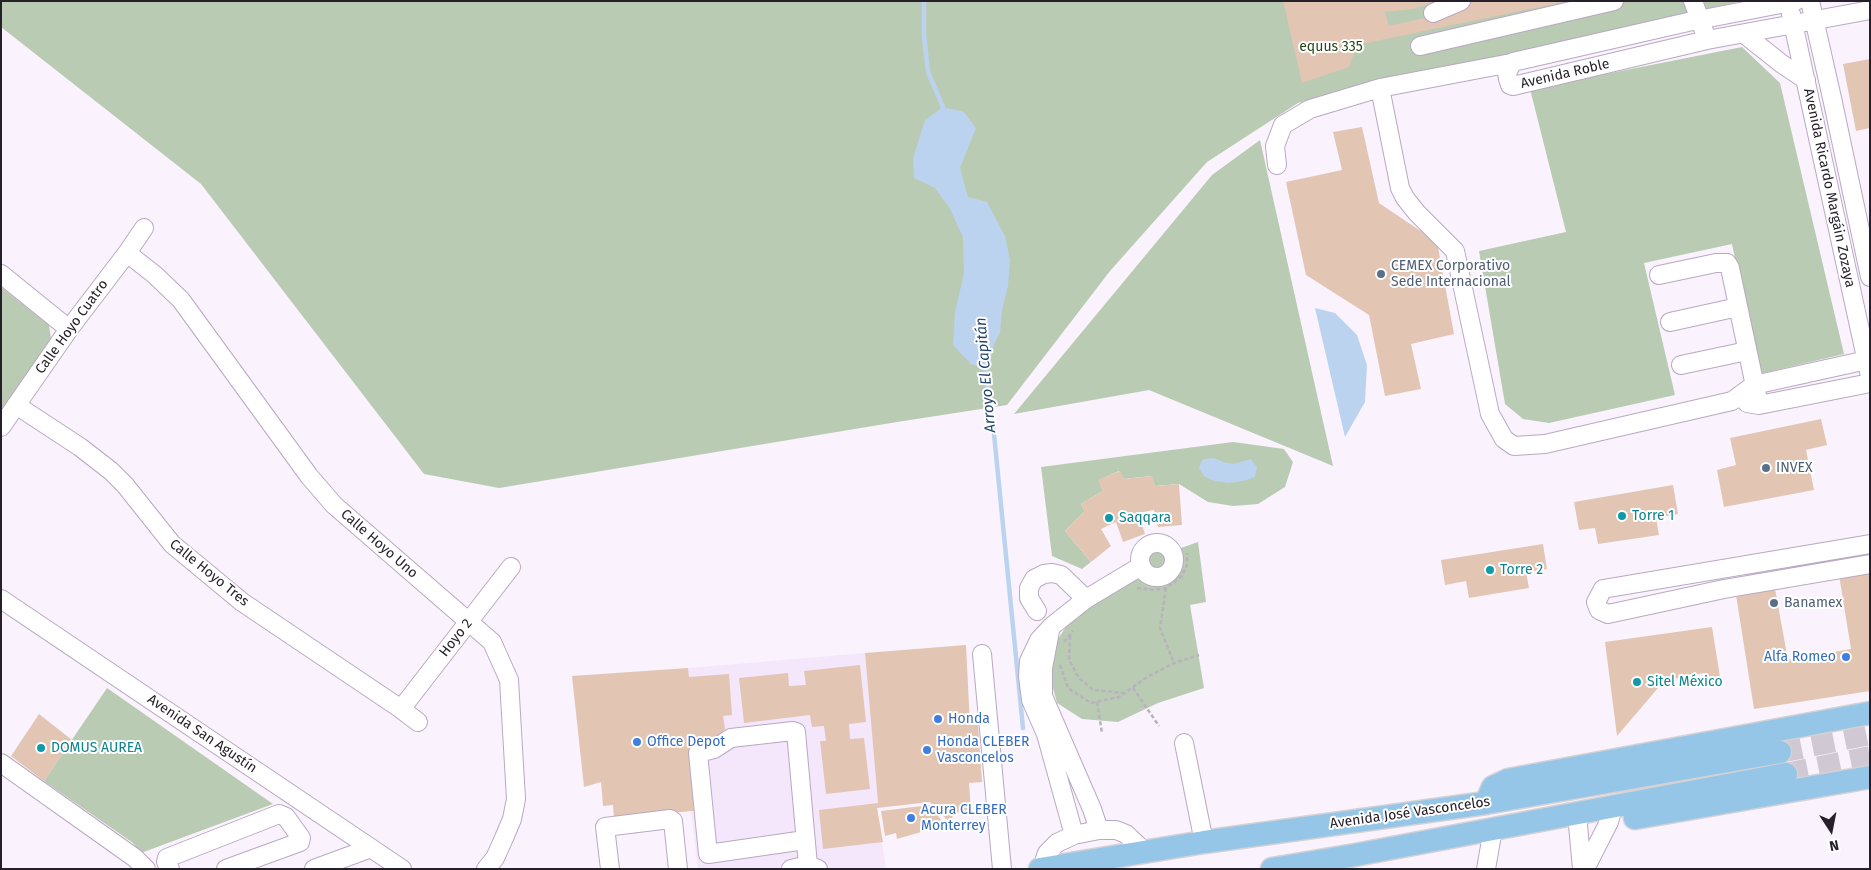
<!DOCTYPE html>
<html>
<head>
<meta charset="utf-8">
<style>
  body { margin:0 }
  #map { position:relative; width:1871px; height:870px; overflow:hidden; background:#faf3fe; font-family:"Fira Sans",sans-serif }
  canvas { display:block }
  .frame { position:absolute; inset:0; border:2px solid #26202a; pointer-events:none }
  .north { position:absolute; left:1806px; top:805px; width:50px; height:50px; -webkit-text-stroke:4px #fff; paint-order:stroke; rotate:169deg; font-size:14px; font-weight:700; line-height:20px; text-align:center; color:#26202a }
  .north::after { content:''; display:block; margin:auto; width:18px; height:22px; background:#26202a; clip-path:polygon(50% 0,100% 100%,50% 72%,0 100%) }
</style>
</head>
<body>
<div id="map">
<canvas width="1871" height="870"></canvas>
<div class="frame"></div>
<div class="north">N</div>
</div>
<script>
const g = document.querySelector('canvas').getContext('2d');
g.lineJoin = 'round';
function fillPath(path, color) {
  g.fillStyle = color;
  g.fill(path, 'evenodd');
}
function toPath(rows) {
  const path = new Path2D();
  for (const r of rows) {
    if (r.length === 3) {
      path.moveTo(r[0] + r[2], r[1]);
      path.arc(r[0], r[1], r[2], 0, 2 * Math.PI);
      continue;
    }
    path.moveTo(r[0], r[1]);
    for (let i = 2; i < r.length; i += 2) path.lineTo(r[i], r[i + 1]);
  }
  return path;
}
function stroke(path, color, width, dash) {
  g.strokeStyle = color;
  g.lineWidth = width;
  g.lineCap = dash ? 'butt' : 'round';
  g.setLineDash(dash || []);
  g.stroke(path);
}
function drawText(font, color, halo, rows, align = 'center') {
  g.font = font + ' "Fira Sans",sans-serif';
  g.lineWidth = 4;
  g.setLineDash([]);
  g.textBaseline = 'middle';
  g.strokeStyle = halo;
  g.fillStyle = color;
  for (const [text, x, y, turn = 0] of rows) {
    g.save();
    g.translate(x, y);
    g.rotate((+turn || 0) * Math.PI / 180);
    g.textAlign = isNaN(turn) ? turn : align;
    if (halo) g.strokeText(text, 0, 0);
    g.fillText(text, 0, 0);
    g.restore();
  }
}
const built = toPath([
  [865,653,878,803,877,808,886,869,698,869,691,811,700,810,688,668]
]);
const green = toPath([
  [1,1,1742,1,1298,103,1207,162,1110,271,1007,405,897,422,499,488,424,474,201,184,1,27],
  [1742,47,1780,83,1844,354,1759,374,1732,244,1644,263,1675,395,1549,423,1523,419,1505,404,1479,251,1566,232,1530,89],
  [1260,140,1333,466,1149,390,1014,414,1212,175],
  [1,287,49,325,51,339,1,414],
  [1233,442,1284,449,1293,462,1285,487,1258,504,1233,506,1208,502,1179,484,1155,486,1151,476,1124,479,1119,471,1099,480,1103,491,1081,504,1085,511,1065,531,1091,562,1082,569,1052,556,1041,467],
  [1198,542,1206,602,1190,605,1204,688,1158,703,1118,722,1082,719,1057,703,1049,673,1056,642,1077,610,1132,577,1147,583,1156,584,1172,579,1177,575,1180,565,1182,557,1181,548],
  [1156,560,12],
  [107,688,273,804,141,853,133,843,44,781]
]);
const water = toPath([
  [943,107,964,112,976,128,960,168,968,197,987,202,1005,236,1010,260,1008,286,1002,310,1000,333,994,344,988,370,971,364,953,345,955,312,964,273,963,237,949,207,935,188,914,178,913,158,925,120],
  [1315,308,1335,313,1357,335,1367,365,1365,402,1345,437],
  [1214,458,1223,462,1233,464,1251,459,1257,467,1255,477,1243,481,1229,483,1214,481,1204,476,1199,468,1201,462,1204,459]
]);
const stream = toPath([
  [924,1,924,35,928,72,943,107,943,111],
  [985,365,994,434,1023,728]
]);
const building = toPath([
  [1283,1,1438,1,1413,9,1385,12,1389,26,1443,14,1475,1,1563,2,1357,45,1349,67,1302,83],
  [1870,59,1870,128,1856,131,1843,64],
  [1362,127,1379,203,1437,242,1454,334,1411,344,1421,389,1385,396,1369,315,1306,275,1286,182,1342,170,1333,132],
  [1821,419,1827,445,1806,450,1814,490,1724,507,1717,470,1736,465,1730,438],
  [1120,471,1124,479,1152,476,1155,486,1179,484,1182,525,1158,527,1154,510,1138,513,1145,534,1123,542,1116,522,1101,529,1111,546,1091,562,1065,531,1085,511,1081,504,1103,491,1098,480],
  [1673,485,1678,514,1656,518,1659,535,1598,544,1595,528,1579,530,1574,502],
  [1543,544,1547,569,1526,572,1529,588,1469,598,1466,581,1445,585,1441,560],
  [1870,569,1870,691,1754,709,1736,595,1775,589,1788,660,1851,649,1839,575],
  [1712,627,1721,683,1706,685,1704,673,1664,681,1617,736,1605,642],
  [966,645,970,725,978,725,982,782,969,783,971,811,954,813,950,823,930,802,877,808,883,842,823,849,819,810,878,803,865,653],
  [860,665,866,722,849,724,850,739,864,738,870,789,826,794,820,741,826,741,824,726,812,727,810,715,744,723,739,678,788,673,789,686,806,685,804,671],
  [688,668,689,677,729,674,732,715,723,716,725,729,717,737,694,738,701,810,614,819,613,805,603,806,601,782,584,787,572,676],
  [39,714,72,740,44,781,11,756],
  [930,805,945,825,897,839,896,833,885,836,881,811]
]);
const majorTunnel = toPath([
  [1780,752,1870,734],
  [1786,774,1870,757]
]);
const path = toPath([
  [1137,588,1153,590,1166,588,1182,576,1187,565,1187,553],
  [1166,588,1160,628,1174,663],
  [1070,636,1069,660,1079,678,1093,690,1124,693],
  [1064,642,1073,631],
  [1060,665,1068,688,1091,703,1119,697,1147,677,1174,663,1199,655],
  [1133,688,1159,726],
  [1097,702,1102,733]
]);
const minor = toPath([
  [1693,1,1704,31],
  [1796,1,1688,22,1513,62,1507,72,1508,79,1510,85,1513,86,1707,40,1870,10],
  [1810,1,1832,98,1870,277],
  [1433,13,1461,1],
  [1791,14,1870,376],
  [1744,34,1782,64,1806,80],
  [1420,46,1614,1],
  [1380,88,1400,188,1405,198,1417,213,1455,251,1490,414,1504,439,1514,446,1545,444,1732,401,1754,385,1867,360],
  [1277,165,1275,146,1283,125,1310,109,1380,88,1511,63],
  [127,253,155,275,181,300,309,476,334,505,492,642,509,680,516,799,512,819,504,838,495,858,486,869],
  [1,274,69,329],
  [1659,275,1716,263,1727,263,1730,268,1759,405],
  [1670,322,1738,307],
  [1681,365,1747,351],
  [1747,403,1759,405,1870,383],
  [16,405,80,447,111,471,125,485,172,544,242,602,401,709,418,722],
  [1,427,69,329,127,253,144,228],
  [1157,560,17],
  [1870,544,1603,589,1596,602,1599,610,1608,614,1724,589,1870,564],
  [1,599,402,869],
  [1037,611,1029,598,1029,588,1034,579,1044,574,1052,573,1061,575,1086,599],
  [1050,631,1043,668,1043,696,1092,809,1099,830],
  [982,654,1002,869],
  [401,709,511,567],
  [1184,743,1204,842],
  [1,763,135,858,146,869],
  [1577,814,1582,869],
  [1074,835,1046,734,1031,700,1028,676,1029,661,1039,640,1052,626,1086,599,1141,566],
  [805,840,708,854,698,753,714,749,731,738,793,731,796,732,808,865],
  [1042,868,1047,853,1057,843,1074,835,1099,830,1116,830,1126,834,1145,852],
  [170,869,166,862,167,858,279,814,286,817,301,838,300,842,226,869],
  [314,869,371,848],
  [610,869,605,827,670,819,673,821,678,869],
  [791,869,808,865,818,869],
  [1486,869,1493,829],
  [1585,869,1609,822,1613,807]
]);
const major = toPath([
  [1486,803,1493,787,1508,780,1870,713],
  [1635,818,1870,777],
  [1040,869,1204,842,1486,803,1780,752],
  [1272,869,1355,855,1786,774]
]);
const markers = [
  [1381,274,5,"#5c6f8a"],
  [1766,468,5,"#5c6f8a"],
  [1622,516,5,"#0f9aa8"],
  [1109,518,5,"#0f9aa8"],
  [1490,570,5,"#0f9aa8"],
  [1774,603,5,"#5c6f8a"],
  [1846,657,5,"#3f7fe0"],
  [1637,682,5,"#0f9aa8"],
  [938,719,5,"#3f7fe0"],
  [637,742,5,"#3f7fe0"],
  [41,748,5,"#0f9aa8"],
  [927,750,5,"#3f7fe0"],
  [911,818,5,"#3f7fe0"]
];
const parkNames = [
  ["equus 335",1331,47]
];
const streetNames = [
  ["Avenida Roble",1565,74,-13],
  ["Avenida Ricardo Margáin Zozaya",1829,188,78],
  ["Calle Hoyo Cuatro",72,327,-54],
  ["Calle Hoyo Uno",379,544,41],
  ["Calle Hoyo Tres",209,573,39],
  ["Hoyo 2",456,638,-52],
  ["Avenida San Agustín",202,734,34],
  ["Avenida José Vasconcelos",1410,813,-8]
];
const serviceNames = [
  ["CEMEX Corporativo",1391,266],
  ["Sede Internacional",1391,282],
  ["INVEX",1776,468],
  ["Banamex",1784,603]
];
const cultureNames = [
  ["Torre 1",1632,516],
  ["Saqqara",1119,518],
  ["Torre 2",1500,570],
  ["Sitel México",1647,682],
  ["DOMUS AUREA",51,748]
];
const shopNames = [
  ["Alfa Romeo",1836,657,"right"],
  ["Honda",948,719],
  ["Office Depot",647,742],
  ["Honda CLEBER",937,742],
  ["Vasconcelos",937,758],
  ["Acura CLEBER",921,810],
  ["Monterrey",921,826]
];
const waterNames = [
  ["Arroyo El Capitán",986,375,-95]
];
fillPath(built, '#f4e7fc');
fillPath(green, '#b9cbb2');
fillPath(water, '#bcd3f0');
stroke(stream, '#bcd3f0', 4.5);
fillPath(building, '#e2c6b3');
stroke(majorTunnel, '#d0c9d4', 22, [22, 11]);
stroke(minor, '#b9a8c2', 20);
stroke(major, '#d4d2d4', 25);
stroke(path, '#b8b2bc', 2.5, [4, 2.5]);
stroke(minor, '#fff', 18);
stroke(major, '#95c5e7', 22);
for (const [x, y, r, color] of markers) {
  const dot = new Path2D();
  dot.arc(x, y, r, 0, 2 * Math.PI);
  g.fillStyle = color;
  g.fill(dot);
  stroke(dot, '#fff', 2);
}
drawText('14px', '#284519', '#fff', parkNames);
drawText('14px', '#26202a', '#fff', streetNames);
drawText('14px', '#4e5e75', '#fff', serviceNames, 'left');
drawText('14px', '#0d838f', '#fff', cultureNames, 'left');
drawText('14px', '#366cbe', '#fff', shopNames, 'left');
drawText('italic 15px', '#23446b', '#fff', waterNames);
</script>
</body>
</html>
